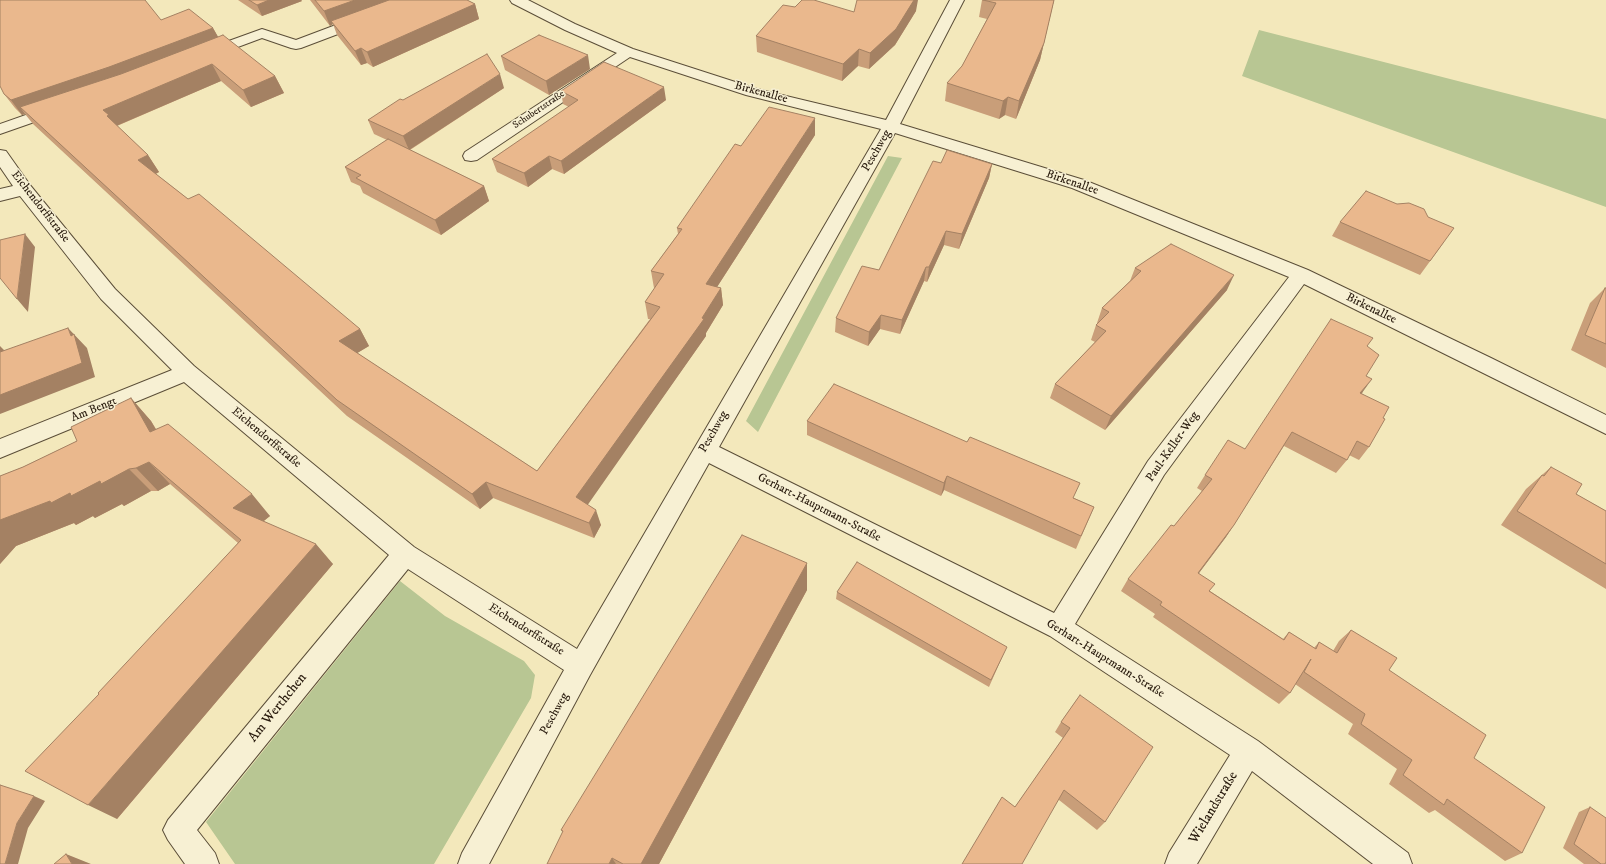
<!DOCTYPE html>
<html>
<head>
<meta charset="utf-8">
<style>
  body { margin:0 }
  canvas { display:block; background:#f3e8bb }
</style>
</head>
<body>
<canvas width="1606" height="864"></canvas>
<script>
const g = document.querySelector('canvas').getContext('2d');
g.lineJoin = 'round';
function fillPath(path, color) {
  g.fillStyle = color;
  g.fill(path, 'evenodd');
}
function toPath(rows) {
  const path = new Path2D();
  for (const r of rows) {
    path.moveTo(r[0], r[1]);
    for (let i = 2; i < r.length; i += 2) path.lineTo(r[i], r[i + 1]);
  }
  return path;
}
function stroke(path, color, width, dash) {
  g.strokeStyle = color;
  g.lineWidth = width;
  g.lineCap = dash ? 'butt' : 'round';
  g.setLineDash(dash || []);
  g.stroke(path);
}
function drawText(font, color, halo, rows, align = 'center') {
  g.font = font + ' "IM FELL DW Pica",serif';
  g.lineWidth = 3;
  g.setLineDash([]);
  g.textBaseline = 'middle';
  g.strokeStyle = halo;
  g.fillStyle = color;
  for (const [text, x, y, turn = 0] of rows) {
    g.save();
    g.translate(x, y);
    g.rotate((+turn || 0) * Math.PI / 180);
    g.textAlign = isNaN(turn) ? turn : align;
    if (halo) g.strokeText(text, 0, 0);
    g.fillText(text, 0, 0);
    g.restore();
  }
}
const green = toPath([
  [1259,30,1606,119,1606,207,1242,76],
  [888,156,902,158,758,432,746,421],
  [400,581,445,616,524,661,535,675,531,698,434,864,235,864,206,822]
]);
const minor = toPath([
  [402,0,422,0,420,3,301,48,296,49,291,48,262,38,211,57,206,58,201,57,199,54,201,51,262,29,296,40,402,0],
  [510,0,528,0,575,24,633,49,757,89,886,120,950,0,964,0,900,124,1084,180,1308,270,1491,358,1606,415,1606,434,1304,284,1164,475,1075,624,1258,741,1408,853,1412,864,1373,864,1252,771,1197,864,1165,864,1169,853,1230,755,1050,636,709,463,590,675,489,864,458,864,462,853,564,670,408,569,197,830,215,853,219,864,185,864,168,840,163,830,168,820,389,555,184,382,0,458,0,439,172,370,101,299,20,196,0,201,0,189,13,186,0,167,0,150,6,151,30,185,115,289,194,366,414,547,577,649,881,129,746,95,630,57,477,160,471,161,465,160,463,156,465,152,617,53,565,30,512,3,510,0],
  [895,133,1072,188,1289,277,1148,461,1054,613,719,447,895,133],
  [57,104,63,106,65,109,63,112,0,134,0,124,57,104]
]);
const wall = toPath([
  [238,0,301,0,302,1,262,16],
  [310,0,467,0,475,4,479,19,373,67,367,63,361,65,337,35,333,24,330,26],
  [982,0,1054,0,1040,60,1016,119,1005,115,999,119,945,101,947,83,962,66,987,19,979,17],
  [795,7,854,12,916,11,895,45,869,69,858,66,842,81,757,52,756,36],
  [161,20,213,28,218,37,275,76,284,93,251,107,221,81,117,126,148,155,159,172,156,174,188,199,360,329,369,346,357,353,537,471,650,319,648,319,645,302,655,288,654,288,651,271,678,234,677,228,741,146,815,135,717,287,721,288,723,305,706,333,706,336,587,504,601,525,594,538,493,498,480,509,347,416,33,124,25,114,22,115,15,108,4,94],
  [501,56,590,69,549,95,505,70],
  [504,88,410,150,484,186,489,201,441,235,363,193,360,186,351,182,345,167,387,140,374,134,368,120,403,100],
  [561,91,666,100,564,174,552,169,528,187,497,172,492,159,569,107,563,104],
  [941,163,992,164,989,178,959,249,944,245,927,282,924,281,900,334,880,329,868,346,835,332,836,318,879,270],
  [1340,222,1444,242,1420,275,1332,236],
  [1135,268,1227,290,1105,430,1050,398,1055,384,1095,342,1091,340,1096,325,1098,323,1097,323,1102,308,1130,281],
  [1605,288,1606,288,1606,368,1571,350,1590,303],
  [1367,346,1366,376,1362,394,1383,418,1369,447,1359,460,1349,455,1347,460,1336,473,1284,446,1226,537,1199,573,1210,591,1283,639,1289,632,1314,648,1319,642,1333,651,1339,641,1351,630,1474,758,1522,853,1505,861,1435,810,1429,813,1389,784,1397,769,1348,734,1353,724,1295,684,1290,693,1279,704,1153,617,1155,614,1121,591,1128,579,1174,526,1202,491,1197,488,1205,475,1245,449],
  [131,398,151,421,156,429,270,516,264,521,333,564,117,819,99,694,238,543,170,484,158,491,151,491,124,506,122,504,95,518,93,516,76,525,74,523,16,546,0,564,0,476,23,467,77,441],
  [807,421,1074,498,1094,507,1076,549,944,490,941,496,807,435],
  [1551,467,1576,494,1606,511,1606,589,1501,525,1526,489],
  [807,563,807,590,659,864,547,864,563,833,561,830],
  [837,592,1004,653,989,687,836,599],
  [1080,695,1105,822,1097,830,1059,800,1015,807,1063,738,1055,732,1061,722],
  [1590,807,1601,864,1584,864,1563,848,1579,812]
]);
const shadedWall = toPath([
  [269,0,301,0,302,1,262,16,257,5],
  [355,0,398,0,331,21,333,24,330,26,324,11],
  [914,0,918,0,916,11,895,45,869,69,870,53],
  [1054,0,1040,60,1016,119,1019,101],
  [475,4,479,19,373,67,367,52],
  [213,28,221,42,20,107,25,114,22,115,11,100],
  [361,48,367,63,361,65,355,51],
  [859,49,858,66,842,81,843,64],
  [588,55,590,69,549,95,546,81],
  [212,64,221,81,116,126,118,133,103,110],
  [500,74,504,88,409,150,403,136],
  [275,76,284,93,251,107,243,90],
  [664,87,666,100,564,174,561,161],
  [1008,97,1005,115,999,119,1003,101],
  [815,118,815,135,708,301,706,284],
  [148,155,159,172,149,177,138,160],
  [549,156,552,169,528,187,524,173],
  [992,164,989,178,959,249,962,234],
  [484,186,489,201,441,235,435,220],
  [946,231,944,245,927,282,929,267],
  [25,234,35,247,28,312,17,299],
  [926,267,924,281,900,334,902,320],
  [1234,275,1227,290,1105,430,1111,416],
  [721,288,723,305,706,333,706,336,582,513,576,497,702,318],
  [881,315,880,329,868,346,869,332],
  [68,328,87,348,95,377,0,414,0,395,71,336],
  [360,329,369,346,349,358,339,341],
  [0,346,9,355,0,355],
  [1372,379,1362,393,1350,406,1360,393],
  [131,398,151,421,170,454,150,432],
  [149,462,170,484,158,491,136,468],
  [129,469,151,491,124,506,122,504,95,518,93,516,76,525,74,523,16,546,0,564,0,520,70,493],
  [947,476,944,490,941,496,944,483],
  [486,482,493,498,480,509,472,494],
  [252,494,270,516,252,530,233,508],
  [596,510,601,525,594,538,589,523],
  [1234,525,1226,537,1190,585,1198,573],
  [316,544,333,564,117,819,88,805],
  [807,563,807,590,659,864,641,864],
  [34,796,45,801,28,828,18,864,5,864,17,823],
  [66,854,91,864,72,864],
  [612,858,616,864,609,864]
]);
const building = toPath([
  [0,0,145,0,161,20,189,9,213,28,109,67,11,100,4,94,0,86,0,0],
  [249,0,269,0,257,5,249,0],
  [315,0,355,0,324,11,315,0],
  [389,0,467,0,475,4,367,52,361,48,355,51,331,21,389,0],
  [802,0,814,0,854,12,857,0,914,0,896,29,870,53,859,49,843,64,756,36,783,5,795,7,802,0],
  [983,0,1054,0,1044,43,1019,101,1008,97,1003,101,947,83,962,66,996,3,983,0],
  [223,35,275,76,243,90,212,64,103,110,109,115,107,116,148,155,138,160,188,199,199,194,360,329,339,341,537,471,660,307,645,302,664,274,651,271,682,229,677,228,735,144,741,146,769,107,815,118,706,284,721,288,702,318,704,319,576,497,596,510,589,523,486,482,472,494,337,400,20,107,121,74,223,35],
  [539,35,588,55,546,81,501,56,539,35],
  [487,54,500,74,403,136,368,120,400,99,403,100,487,54],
  [604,62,664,87,561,161,549,156,524,173,492,159,578,100,561,91,604,62],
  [388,139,484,186,435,220,356,178,361,175,345,167,388,139],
  [947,150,992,164,962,234,946,231,929,267,926,267,902,320,881,315,869,332,836,318,862,266,879,270,933,161,941,163,947,150],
  [1366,191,1397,204,1409,203,1424,209,1428,217,1454,228,1430,261,1340,222,1366,191],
  [25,234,17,299,0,278,0,240,25,234],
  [1171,244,1234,275,1111,416,1055,384,1106,331,1096,325,1109,312,1102,308,1141,271,1135,268,1171,244],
  [1605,288,1606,288,1606,344,1585,335,1605,288],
  [1331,319,1373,338,1367,346,1379,355,1366,376,1372,379,1360,393,1389,407,1383,418,1385,419,1369,447,1357,441,1347,460,1292,432,1234,525,1198,573,1215,584,1209,591,1284,640,1289,632,1316,649,1319,642,1337,653,1351,630,1397,658,1389,670,1486,735,1474,758,1545,807,1522,853,1447,799,1444,805,1403,775,1412,760,1361,724,1365,714,1304,672,1311,659,1290,693,1160,605,1162,602,1128,579,1171,525,1174,526,1212,479,1205,475,1228,440,1245,449,1331,319],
  [68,328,71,336,74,334,82,363,0,395,0,352,68,328],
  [834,384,967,442,970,437,1080,483,1073,498,1094,507,1081,536,947,476,944,483,807,421,834,384],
  [131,398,150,432,168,424,252,494,233,508,316,544,88,805,25,771,99,694,98,693,241,540,149,462,136,468,129,469,101,484,100,481,71,496,70,493,51,503,50,501,0,520,0,476,23,467,77,441,71,427,131,398],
  [1551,467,1582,484,1576,494,1606,511,1606,564,1517,511,1542,475,1544,476,1551,467],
  [742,535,807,563,641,864,623,864,612,858,609,864,547,864,563,831,561,830,742,535],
  [857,562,1007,647,991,680,837,592,857,562],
  [1080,695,1153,747,1105,822,1064,790,1022,864,962,864,1002,797,1015,807,1070,728,1061,722,1080,695],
  [0,785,34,796,17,823,5,864,0,864,0,785],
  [1590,807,1606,818,1606,862,1605,864,1601,864,1574,844,1590,807],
  [66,854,72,864,54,864,66,854]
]);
const farStreetnames = [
  ["Schubertstraße",539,110,-34]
];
const streetNames = [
  ["Birkenallee",761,93,15],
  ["Peschweg",877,151,-60],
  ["Birkenallee",1072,183,19],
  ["Eichendorffstraße",40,207,52],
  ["Birkenallee",1371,309,26],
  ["Am Bengt",94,410,-22],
  ["Peschweg",714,432,-60],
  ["Eichendorffstraße",266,438,40],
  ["Paul-Keller-Weg",1173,447,-55],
  ["Gerhart-Hauptmann-Straße",819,508,27],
  ["Eichendorffstraße",526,630,32],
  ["Gerhart-Hauptmann-Straße",1105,659,32],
  ["Peschweg",555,714,-61]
];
const nearStreetnames = [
  ["Am Werthchen",278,708,-51],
  ["Wielandstraße",1214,808,-59]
];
fillPath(green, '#b8c693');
stroke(minor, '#5b4e38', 2);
fillPath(minor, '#f7f0d3');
fillPath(wall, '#c99e79');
fillPath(shadedWall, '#a48163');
fillPath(building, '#eab88d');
stroke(building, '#a48163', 1);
drawText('10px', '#281a0d', '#f7f0d3', farStreetnames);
drawText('12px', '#281a0d', '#f7f0d3', streetNames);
drawText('14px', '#281a0d', '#f7f0d3', nearStreetnames);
</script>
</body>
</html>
